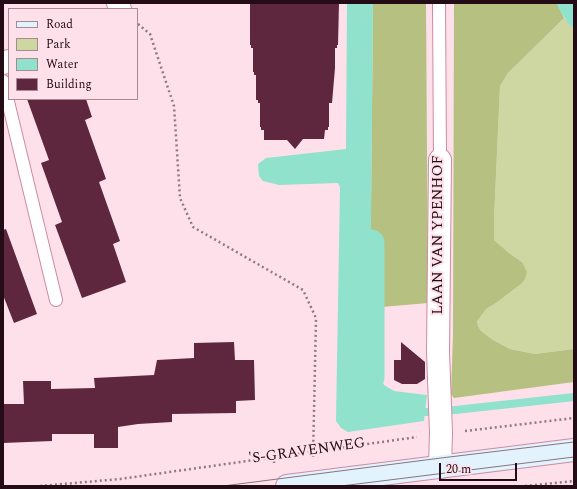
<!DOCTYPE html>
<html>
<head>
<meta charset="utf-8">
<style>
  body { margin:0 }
  #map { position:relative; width:577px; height:489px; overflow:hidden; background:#fde0ea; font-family:Spectral,serif }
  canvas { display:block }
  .frame { position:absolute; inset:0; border:4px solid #230c15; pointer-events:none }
  .legend { position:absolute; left:8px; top:8px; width:130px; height:92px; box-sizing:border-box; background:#fde0ea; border:1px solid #a68b95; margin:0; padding:5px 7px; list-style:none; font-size:12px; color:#230c15 }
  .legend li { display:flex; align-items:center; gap:8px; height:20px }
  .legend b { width:20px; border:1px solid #a68b95 }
  .scale { position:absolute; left:439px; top:463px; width:78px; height:18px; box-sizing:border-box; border:2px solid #230c15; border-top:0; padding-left:5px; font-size:12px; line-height:14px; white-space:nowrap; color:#230c15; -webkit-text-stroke:3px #fde0ea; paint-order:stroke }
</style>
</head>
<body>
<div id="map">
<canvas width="577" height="489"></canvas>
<div class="frame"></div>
<ul class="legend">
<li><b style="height:5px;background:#e2f3fd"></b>Road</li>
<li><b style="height:11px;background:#ced7a1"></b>Park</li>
<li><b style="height:11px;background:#90e2cd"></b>Water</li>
<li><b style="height:11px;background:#5e273e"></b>Building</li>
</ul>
<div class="scale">20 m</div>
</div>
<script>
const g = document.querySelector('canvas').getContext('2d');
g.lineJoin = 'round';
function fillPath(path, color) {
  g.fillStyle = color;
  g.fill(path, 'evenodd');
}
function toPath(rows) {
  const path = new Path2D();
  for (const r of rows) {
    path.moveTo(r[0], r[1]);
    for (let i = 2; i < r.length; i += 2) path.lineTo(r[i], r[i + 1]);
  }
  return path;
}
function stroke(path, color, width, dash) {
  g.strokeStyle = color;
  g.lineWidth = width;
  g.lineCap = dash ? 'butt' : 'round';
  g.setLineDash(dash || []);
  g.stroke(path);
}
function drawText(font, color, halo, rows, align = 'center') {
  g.font = font + ' Spectral,serif';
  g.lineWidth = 4;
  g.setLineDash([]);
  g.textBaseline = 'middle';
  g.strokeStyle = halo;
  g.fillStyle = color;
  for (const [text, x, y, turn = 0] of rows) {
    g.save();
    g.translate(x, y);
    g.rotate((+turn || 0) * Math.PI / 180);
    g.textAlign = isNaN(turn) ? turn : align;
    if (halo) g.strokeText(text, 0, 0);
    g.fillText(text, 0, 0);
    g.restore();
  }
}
const green = toPath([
  [564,18,574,29,574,349,535,354,510,349,493,340,481,331,478,326,477,320,486,309,496,303,521,284,522,262,509,253,494,240,494,219,500,86,508,73]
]);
const forest = toPath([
  [373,3,426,3,428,303,370,308],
  [454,3,557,3,564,18,508,73,500,86,494,219,494,240,509,253,522,262,527,272,525,279,521,284,496,303,486,309,477,321,478,326,481,331,493,340,510,349,535,354,574,349,574,382,454,398,451,394,453,335]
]);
const water = toPath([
  [347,3,373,3,370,338,379,375,384,385,394,391,427,395,424,421,348,432,341,428,336,421,340,187,338,183,279,185,263,181,259,176,258,164,266,158,346,149],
  [557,3,574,3,574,29,567,22,558,7]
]);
const stream = toPath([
  [416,412,437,412,574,397]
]);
const canal = toPath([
  [371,243,371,377]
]);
const building = toPath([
  [250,3,339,3,338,45,337,45,337,48,335,48,335,68,332,103,329,103,329,127,328,127,328,130,325,130,324,139,303,139,295,149,287,140,264,140,264,130,261,130,261,127,260,127,260,103,258,103,258,100,256,100,256,75,254,75,254,72,253,72,253,48,251,48,251,45,250,45],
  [27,99,86,99,92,117,85,120,106,179,99,182,120,241,113,244,126,282,82,298,55,225,62,222,41,163,49,160],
  [6,229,37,314,14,323,3,295,3,230],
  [234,342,235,360,254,360,255,400,236,401,236,413,172,414,172,422,138,424,118,427,118,448,94,448,94,434,52,434,52,441,3,443,3,404,24,404,23,381,51,381,51,389,95,388,94,378,154,375,157,360,194,358,194,343],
  [401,342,425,362,425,379,417,384,402,384,394,380,394,360,401,360]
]);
const path = toPath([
  [138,24,150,34,174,106,180,198,193,227,303,290,316,318,313,458],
  [465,431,574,418],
  [274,456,274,466],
  [40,486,120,479,417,437],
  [525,486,574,481]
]);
const lane = toPath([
  [439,3,440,160],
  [3,81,56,300]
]);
const street = toPath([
  [118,3,120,9],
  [3,63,9,61],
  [440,160,438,352,441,433,440,467]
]);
const secondary = toPath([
  [287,486,574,450]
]);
const tram = toPath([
  [223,486,441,458,574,442],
  [341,486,574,457]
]);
const streetNames = [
  ["LAAN VAN YPENHOF",439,235,-90],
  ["'S-GRAVENWEG",307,452,-8]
];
fillPath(green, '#ced7a1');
fillPath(forest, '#b6c080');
fillPath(water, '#90e2cd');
stroke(stream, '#90e2cd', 8);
stroke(canal, '#90e2cd', 27);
fillPath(building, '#5e273e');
stroke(lane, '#cd8ba3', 14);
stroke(street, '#cd8ba3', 24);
stroke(secondary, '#cd8ba3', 24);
stroke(path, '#927881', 2.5, [2, 3]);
stroke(lane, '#fff', 12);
stroke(street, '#fff', 22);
stroke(secondary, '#e2f3fd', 22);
stroke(tram, '#8d737c', 1);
drawText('15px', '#230c15', '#fde0ea', streetNames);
</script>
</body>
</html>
